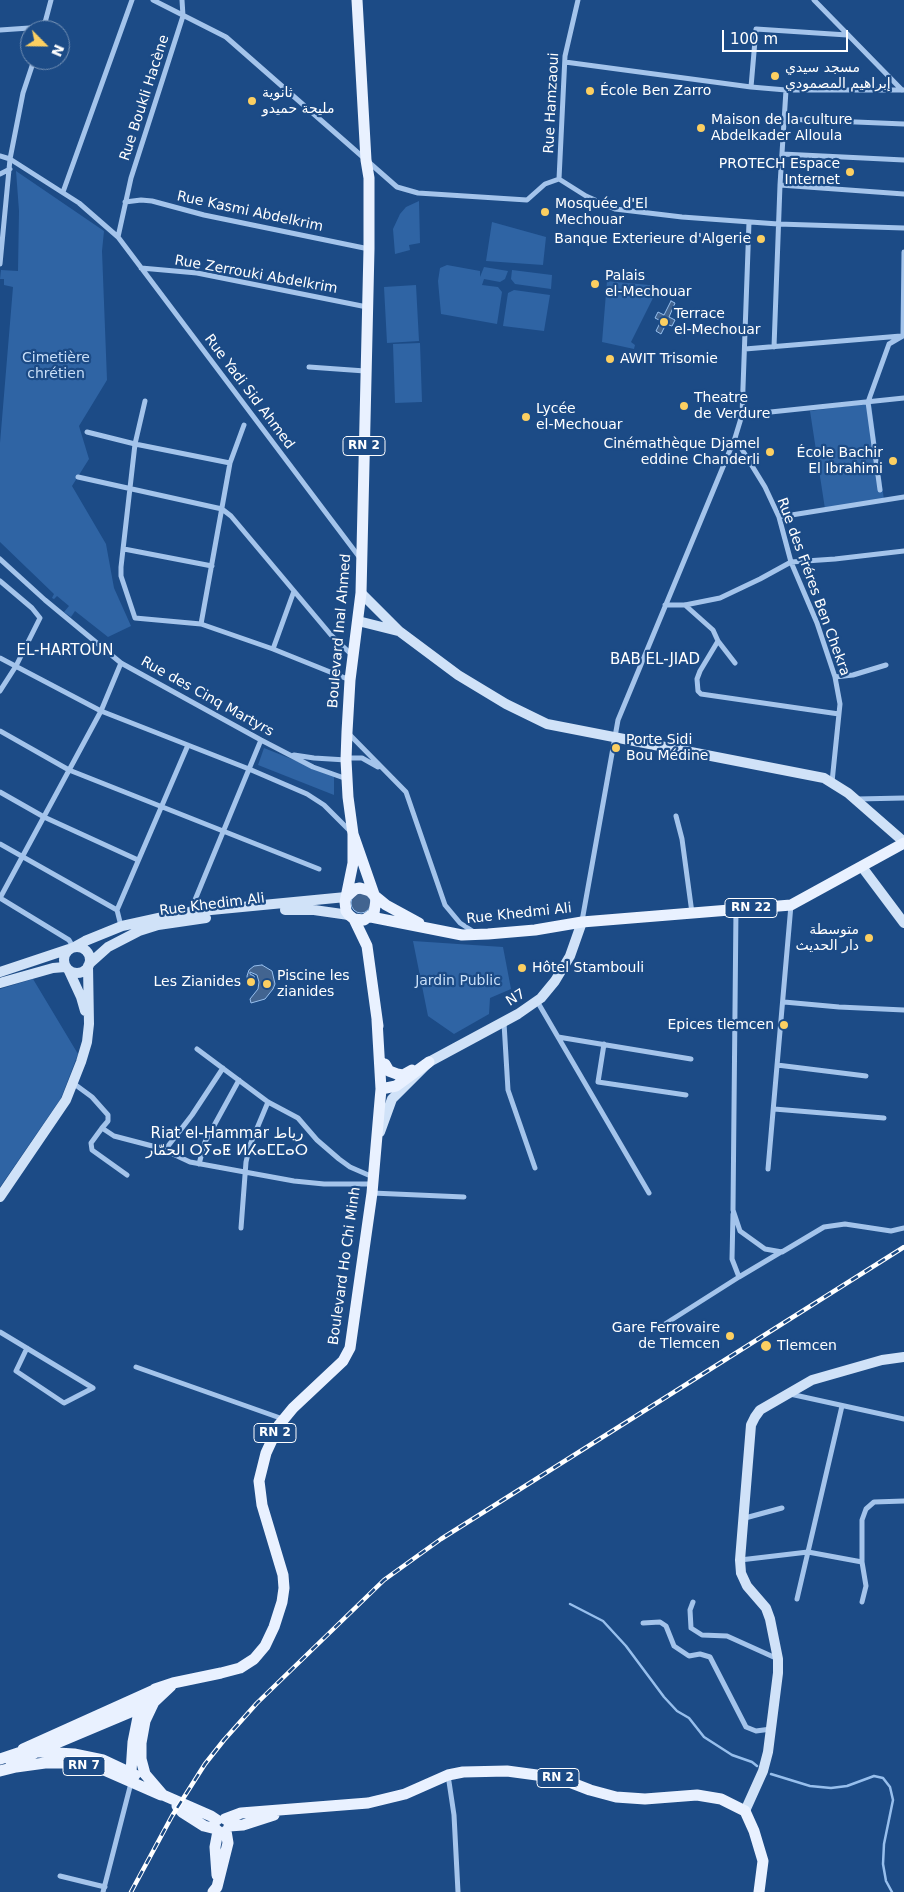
<!DOCTYPE html>
<html>
<head>
<meta charset="utf-8">
<style>
  body { margin:0 }
  #map { position:relative; width:904px; height:1892px; overflow:hidden; background:#1c4b86; font-family:"DejaVu Sans",sans-serif }
  canvas { display:block }
  .north { position:absolute; left:20px; top:20px; width:50px; height:50px; box-sizing:border-box; background:#1c4b86; border:1px solid #7793b6; border-radius:50%; rotate:113deg; font-size:14px; font-weight:700; line-height:20px; text-align:center; color:#fff }
  .north::after { content:''; display:block; margin:auto; width:18px; height:22px; background:#fccf61; clip-path:polygon(50% 0,100% 100%,50% 72%,0 100%) }
  .scale { position:absolute; left:722px; top:30px; width:126px; height:22px; box-sizing:border-box; border:2px solid #fff; border-top:0; padding-left:6px; font-size:15px; line-height:18px; white-space:nowrap; color:#fff; -webkit-text-stroke:4px #1c4b86; paint-order:stroke }
</style>
</head>
<body>
<div id="map">
<canvas width="904" height="1892"></canvas>
<div class="north">N</div>
<div class="scale">100 m</div>
</div>
<script>
const g = document.querySelector('canvas').getContext('2d');
g.lineJoin = 'round';
function fillPath(path, color) {
  g.fillStyle = color;
  g.fill(path, 'evenodd');
}
function toPath(rows) {
  const path = new Path2D();
  for (const r of rows) {
    if (r.length === 3) {
      path.moveTo(r[0] + r[2], r[1]);
      path.arc(r[0], r[1], r[2], 0, 2 * Math.PI);
      continue;
    }
    path.moveTo(r[0], r[1]);
    for (let i = 2; i < r.length; i += 2) path.lineTo(r[i], r[i + 1]);
  }
  return path;
}
function stroke(path, color, width, dash) {
  g.strokeStyle = color;
  g.lineWidth = width;
  g.lineCap = dash ? 'butt' : 'round';
  g.setLineDash(dash || []);
  g.stroke(path);
}
function drawText(font, color, halo, rows, align = 'center') {
  g.font = font + ' "DejaVu Sans","Noto Naskh Arabic","Noto Sans Tifinagh",sans-serif';
  g.lineWidth = 4.5;
  g.setLineDash([]);
  g.textBaseline = 'middle';
  g.strokeStyle = halo;
  g.fillStyle = color;
  for (const [text, x, y, turn = 0] of rows) {
    g.save();
    g.translate(x, y);
    g.rotate((+turn || 0) * Math.PI / 180);
    g.textAlign = isNaN(turn) ? turn : align;
    if (halo) g.strokeText(text, 0, 0);
    g.fillText(text, 0, 0);
    g.restore();
  }
}
const green = toPath([
  [16,171,104,231,102,251,107,380,79,426,89,459,72,486,106,544,114,588,131,626,108,637,75,611,71,617,64,612,69,606,57,596,54,599,52,598,54,594,0,542,0,443,13,287,4,285,4,279,0,279,1,270,18,271,19,211],
  [419,201,420,243,409,245,410,250,395,254,393,229,400,214,406,207],
  [492,222,546,237,543,265,486,261],
  [447,265,480,271,480,277,484,267,508,271,505,279,500,282,484,279,482,285,498,287,502,292,497,324,441,314,438,281,440,268],
  [512,270,552,275,551,289,515,284,511,279],
  [607,281,659,286,631,342,635,345,634,349,602,342],
  [416,285,419,341,387,343,384,287],
  [514,290,550,295,544,331,503,326,508,293],
  [420,343,422,402,395,403,393,344],
  [871,403,884,500,825,509,810,411],
  [264,748,334,776,334,795,258,765],
  [413,941,503,947,511,989,490,998,489,1014,454,1034,428,1016],
  [33,979,78,1054,61,1098,0,1187,0,989]
]);
const water = toPath([
  [671,301,675,303,669,317,675,320,672,326,666,324,661,334,656,331,661,321,655,318,658,312,664,315,671,301],
  [361,903,10],
  [262,965,272,971,275,984,273,989,265,999,251,1003,250,999,258,989,259,982,257,975,250,972,250,974,254,976,255,980,251,987,248,985,247,976,249,970,254,966,262,965]
]);
const stream = toPath([
  [570,1604,603,1621,626,1646,664,1697,677,1711,689,1718,704,1737,732,1755,752,1762,757,1766],
  [771,1774,810,1786,831,1788,847,1786,874,1776,883,1778,890,1787,893,1800,884,1844,883,1864,886,1881,892,1892]
]);
const street = toPath([
  [153,0,226,37,397,187,418,193,527,200,545,184,559,179,586,196,615,209,682,217,778,224,904,228],
  [814,0,902,90],
  [0,30,44,27],
  [43,30,51,0],
  [565,62,751,87,786,90,904,90],
  [751,87,756,29,847,35],
  [784,119,904,124],
  [782,154,904,160],
  [0,156,10,159,79,203,118,237,360,558],
  [0,174,10,169],
  [559,179,565,56,578,0],
  [780,185,904,194],
  [63,192,132,0],
  [125,202,141,200,152,201,204,215,369,249],
  [118,237,131,178,183,16,182,0],
  [0,264,10,159,23,93,34,60],
  [141,268,197,273,367,307],
  [903,336,904,252],
  [774,347,780,185,786,90],
  [745,349,901,336],
  [309,367,365,371],
  [145,401,135,444,121,567,121,576,135,618,201,624,273,649,350,680],
  [742,415,904,398],
  [87,432,135,444,230,463],
  [735,438,765,487,779,517,791,562,817,623,835,677,840,704,832,782],
  [78,477,222,509,231,516,331,635,353,656],
  [880,490,868,402,889,344,903,336],
  [779,517,904,497],
  [124,549,212,566],
  [0,559,45,600,121,663,261,740,313,767,347,779],
  [0,581,32,608,40,618,16,666,0,691],
  [665,605,685,605,720,598,760,579,791,562,835,559,904,551],
  [685,605,713,630,718,641,735,663],
  [201,624,230,463,244,425],
  [718,641,700,671,697,679,698,691,701,694,839,714],
  [273,649,294,591],
  [0,658,101,711,249,769,307,794,324,805,351,832],
  [835,677,853,675,886,665],
  [0,731,69,770,319,869],
  [349,734,406,792,445,905,460,923,474,932],
  [294,755,314,758,346,760],
  [347,758,362,758,378,767],
  [0,792,44,817,138,860],
  [857,799,904,798],
  [676,816,682,839,692,913],
  [0,844,117,910],
  [0,898,101,711,121,663],
  [0,898,69,940,73,947],
  [736,909,733,1210,740,1231,765,1249,782,1252,824,1227,845,1224,891,1231,904,1228],
  [190,912,261,740],
  [582,921,618,720,735,438,742,415,749,222],
  [121,926,117,910,188,745],
  [537,1001,649,1193],
  [784,1002,839,1007,904,1010],
  [504,1023,508,1090,535,1168],
  [558,1037,691,1059],
  [604,1044,598,1082,686,1095],
  [197,1049,268,1102,298,1118,317,1140,339,1159,350,1167,373,1177],
  [777,1065,866,1076],
  [73,1083,92,1097,108,1115,108,1121,102,1128,114,1136,160,1148,190,1162,294,1181,324,1184,372,1184],
  [774,1109,884,1118],
  [102,1128,91,1143,92,1150,127,1175],
  [165,1150,192,1115,223,1068],
  [199,1164,205,1142,239,1080],
  [768,1169,791,905],
  [372,1193,464,1197],
  [733,1214,732,1259,739,1277],
  [241,1228,246,1162,250,1145,268,1102],
  [665,1324,739,1277,781,1252],
  [0,1332,93,1388],
  [27,1348,16,1371,64,1403,93,1388],
  [136,1367,283,1419],
  [790,1394,904,1419],
  [745,1518,782,1508],
  [740,1560,808,1552,862,1562],
  [797,1599,842,1406],
  [693,1602,690,1610,691,1628,702,1635,727,1636,778,1659],
  [862,1602,866,1586,862,1562,862,1520,866,1509,874,1502,904,1501],
  [643,1623,660,1622,666,1626,674,1646,689,1656,700,1654,710,1657,746,1727,756,1731,771,1729],
  [448,1775,454,1815,458,1892],
  [60,1876,105,1887],
  [103,1892,131,1783]
]);
const secondary = toPath([
  [361,593,399,631,458,675,506,704,547,724,824,778,848,793,904,842],
  [358,621,398,631],
  [862,867,904,923],
  [285,910,314,910,349,915],
  [76,946,85,941,122,926,163,917,190,912,346,897],
  [77,960,13],
  [89,964,108,947,139,931,158,925,206,918],
  [69,971,81,997,85,1011],
  [0,972,69,949],
  [0,983,53,968,65,967],
  [380,1132,392,1099,429,1062,518,1014,541,998,555,981,570,956,582,922],
  [0,1197,66,1100,81,1062,87,1042,89,1024,88,966],
  [745,1811,763,1771,768,1752,778,1673,778,1659,770,1619,766,1608,747,1586,741,1573,740,1560,751,1425,755,1417,760,1410,812,1380,882,1360,904,1357]
]);
const primary = toPath([
  [353,834,376,900,374,913,364,920,354,919,349,915,346,911,345,902,353,863,353,834,348,797,346,760,347,732,350,680,361,593,369,249,369,178,366,160,357,0],
  [347,896,355,889,360,888,370,891,373,894],
  [375,896,386,905,419,923],
  [371,917,462,935,488,934,535,930,582,922,791,905,904,843],
  [354,919,367,946,378,1026],
  [385,1064,389,1071,397,1074,403,1075,412,1070],
  [381,1089,396,1086,429,1062],
  [171,1686,154,1702,145,1721,141,1743,141,1759,145,1774,163,1795,211,1816,217,1820],
  [23,1749,154,1690],
  [0,1759,24,1751,74,1754,103,1760,135,1775],
  [11,1765,38,1751,145,1706],
  [0,1771,16,1767,45,1763,71,1763,104,1770,161,1795],
  [131,1772,133,1742,139,1712,155,1689,173,1683,221,1673,240,1668,254,1659,265,1646,274,1627,282,1602,284,1588,283,1575,262,1505,259,1481,266,1453,279,1425,293,1408,343,1361,350,1348,372,1193,381,1089,377,1020],
  [177,1806,182,1812,204,1826,216,1829],
  [225,1819,241,1813,368,1803,405,1794,448,1775,463,1772,507,1771,559,1778,590,1790,616,1797,645,1799,697,1795,721,1799,745,1811,754,1831,763,1861,759,1892],
  [229,1826,243,1825,274,1815],
  [217,1875,215,1847,218,1831],
  [213,1892,217,1887,228,1843,226,1831]
]);
const rail = toPath([
  [131,1892,172,1816,205,1764,224,1740,257,1703,384,1580,441,1539,904,1247]
]);
const markers = [
  [775,76,5,"#fccf61"],
  [590,91,5,"#fccf61"],
  [252,101,5,"#fccf61"],
  [701,128,5,"#fccf61"],
  [850,172,5,"#fccf61"],
  [545,212,5,"#fccf61"],
  [761,239,5,"#fccf61"],
  [595,284,5,"#fccf61"],
  [664,322,5,"#fccf61"],
  [610,359,5,"#fccf61"],
  [684,406,5,"#fccf61"],
  [526,417,5,"#fccf61"],
  [770,452,5,"#fccf61"],
  [893,461,5,"#fccf61"],
  [616,748,5,"#fccf61"],
  [869,938,5,"#fccf61"],
  [522,968,5,"#fccf61"],
  [251,982,5,"#fccf61"],
  [267,984,5,"#fccf61"],
  [784,1025,5,"#fccf61"],
  [730,1336,5,"#fccf61"],
  [766,1346,6,"#fccf61"]
];
const shields = [
  [364,446,42],
  [751,908,52],
  [275,1433,42],
  [84,1766,42],
  [558,1778,42]
];
const shieldNames = [
  ["RN 2",364,446],
  ["RN 22",751,908],
  ["RN 2",275,1433],
  ["RN 7",84,1766],
  ["RN 2",558,1778]
];
const poiNames = [
  ["مسجد سيدي",785,68],
  ["إبراهيم المصمودي",785,84],
  ["École Ben Zarro",600,91],
  ["ثانوية",262,93],
  ["مليحة حميدو",262,109],
  ["Maison de la culture",711,120],
  ["Abdelkader Alloula",711,136],
  ["PROTECH Espace",840,164,"right"],
  ["Internet",840,180,"right"],
  ["Mosquée d'El",555,204],
  ["Mechouar",555,220],
  ["Banque Exterieure d'Algerie",751,239,"right"],
  ["Palais",605,276],
  ["el-Mechouar",605,292],
  ["Terrace",674,314],
  ["el-Mechouar",674,330],
  ["AWIT Trisomie",620,359],
  ["Theatre",694,398],
  ["de Verdure",694,414],
  ["Lycée",536,409],
  ["el-Mechouar",536,425],
  ["Cinémathèque Djamel",760,444,"right"],
  ["eddine Chanderli",760,460,"right"],
  ["École Bachir",883,453,"right"],
  ["El Ibrahimi",883,469,"right"],
  ["Porte Sidi",626,740],
  ["Bou Médine",626,756],
  ["متوسطة",859,930,"right"],
  ["دار الحديث",859,946,"right"],
  ["Hôtel Stambouli",532,968],
  ["Piscine les",277,976],
  ["zianides",277,992],
  ["Les Zianides",241,982,"right"],
  ["Epices tlemcen",774,1025,"right"],
  ["Gare Ferrovaire",720,1328,"right"],
  ["de Tlemcen",720,1344,"right"],
  ["Tlemcen",777,1346]
];
const streetNames = [
  ["Rue Boukli Hacène",145,98,-72],
  ["Rue Hamzaoui",552,103,-87],
  ["Rue Kasmi Abdelkrim",250,212,12],
  ["Rue Zerrouki Abdelkrim",256,275,10],
  ["Rue Yadi Sid Ahmed",249,392,53],
  ["Rue des Fréres Ben Chekra",813,587,70],
  ["Boulevard Inal Ahmed",340,631,-85],
  ["Rue des Cinq Martyrs",207,697,29],
  ["Rue Khedim Ali",212,905,-7],
  ["Rue Khedmi Ali",519,914,-6],
  ["N7",516,998,-33],
  ["Boulevard Ho Chi Minh",345,1266,-82]
];
const parkNames = [
  ["Cimetière",56,358],
  ["chrétien",56,374],
  ["Jardin Public",458,981]
];
const neighbourhoodNames = [
  ["EL-HARTOUN",65,651],
  ["BAB EL-JIAD",655,660],
  ["Riat el-Hammar رياط",227,1134],
  ["الحمّار ⵔⵢⴰⵟ ⵍⵃⴰⵎⵎⴰⵔ",227,1151]
];
fillPath(green, '#2f64a4');
fillPath(water, '#426490');
stroke(water, '#97bfed', 1);
stroke(stream, '#97bfed', 2.5);
stroke(street, '#a4c4eb', 5);
stroke(secondary, '#d0e2f8', 10);
stroke(primary, '#e9f1ff', 11);
stroke(rail, '#fff', 4.5);
stroke(rail, '#1c4b86', 2.5, [8]);
for (const [x, y, r, color] of markers) {
  const dot = new Path2D();
  dot.arc(x, y, r, 0, 2 * Math.PI);
  g.fillStyle = color;
  g.fill(dot);
  stroke(dot, '#1c4b86', 2);
}
for (const [x, y, w] of shields) {
  const box = new Path2D();
  box.roundRect(x - w / 2, y - 9.5, w, 19, 4);
  g.fillStyle = '#1c4b86';
  g.fill(box);
  stroke(box, '#fff', 1);
}
drawText('bold 12px', '#fff', null, shieldNames);
drawText('14px', '#fff', '#1c4b86', poiNames, 'left');
drawText('14px', '#fff', '#1c4b86', streetNames);
drawText('14px', '#c9dff8', '#1c4b86', parkNames);
drawText('15px', '#fff', '#1c4b86', neighbourhoodNames);
</script>
</body>
</html>
